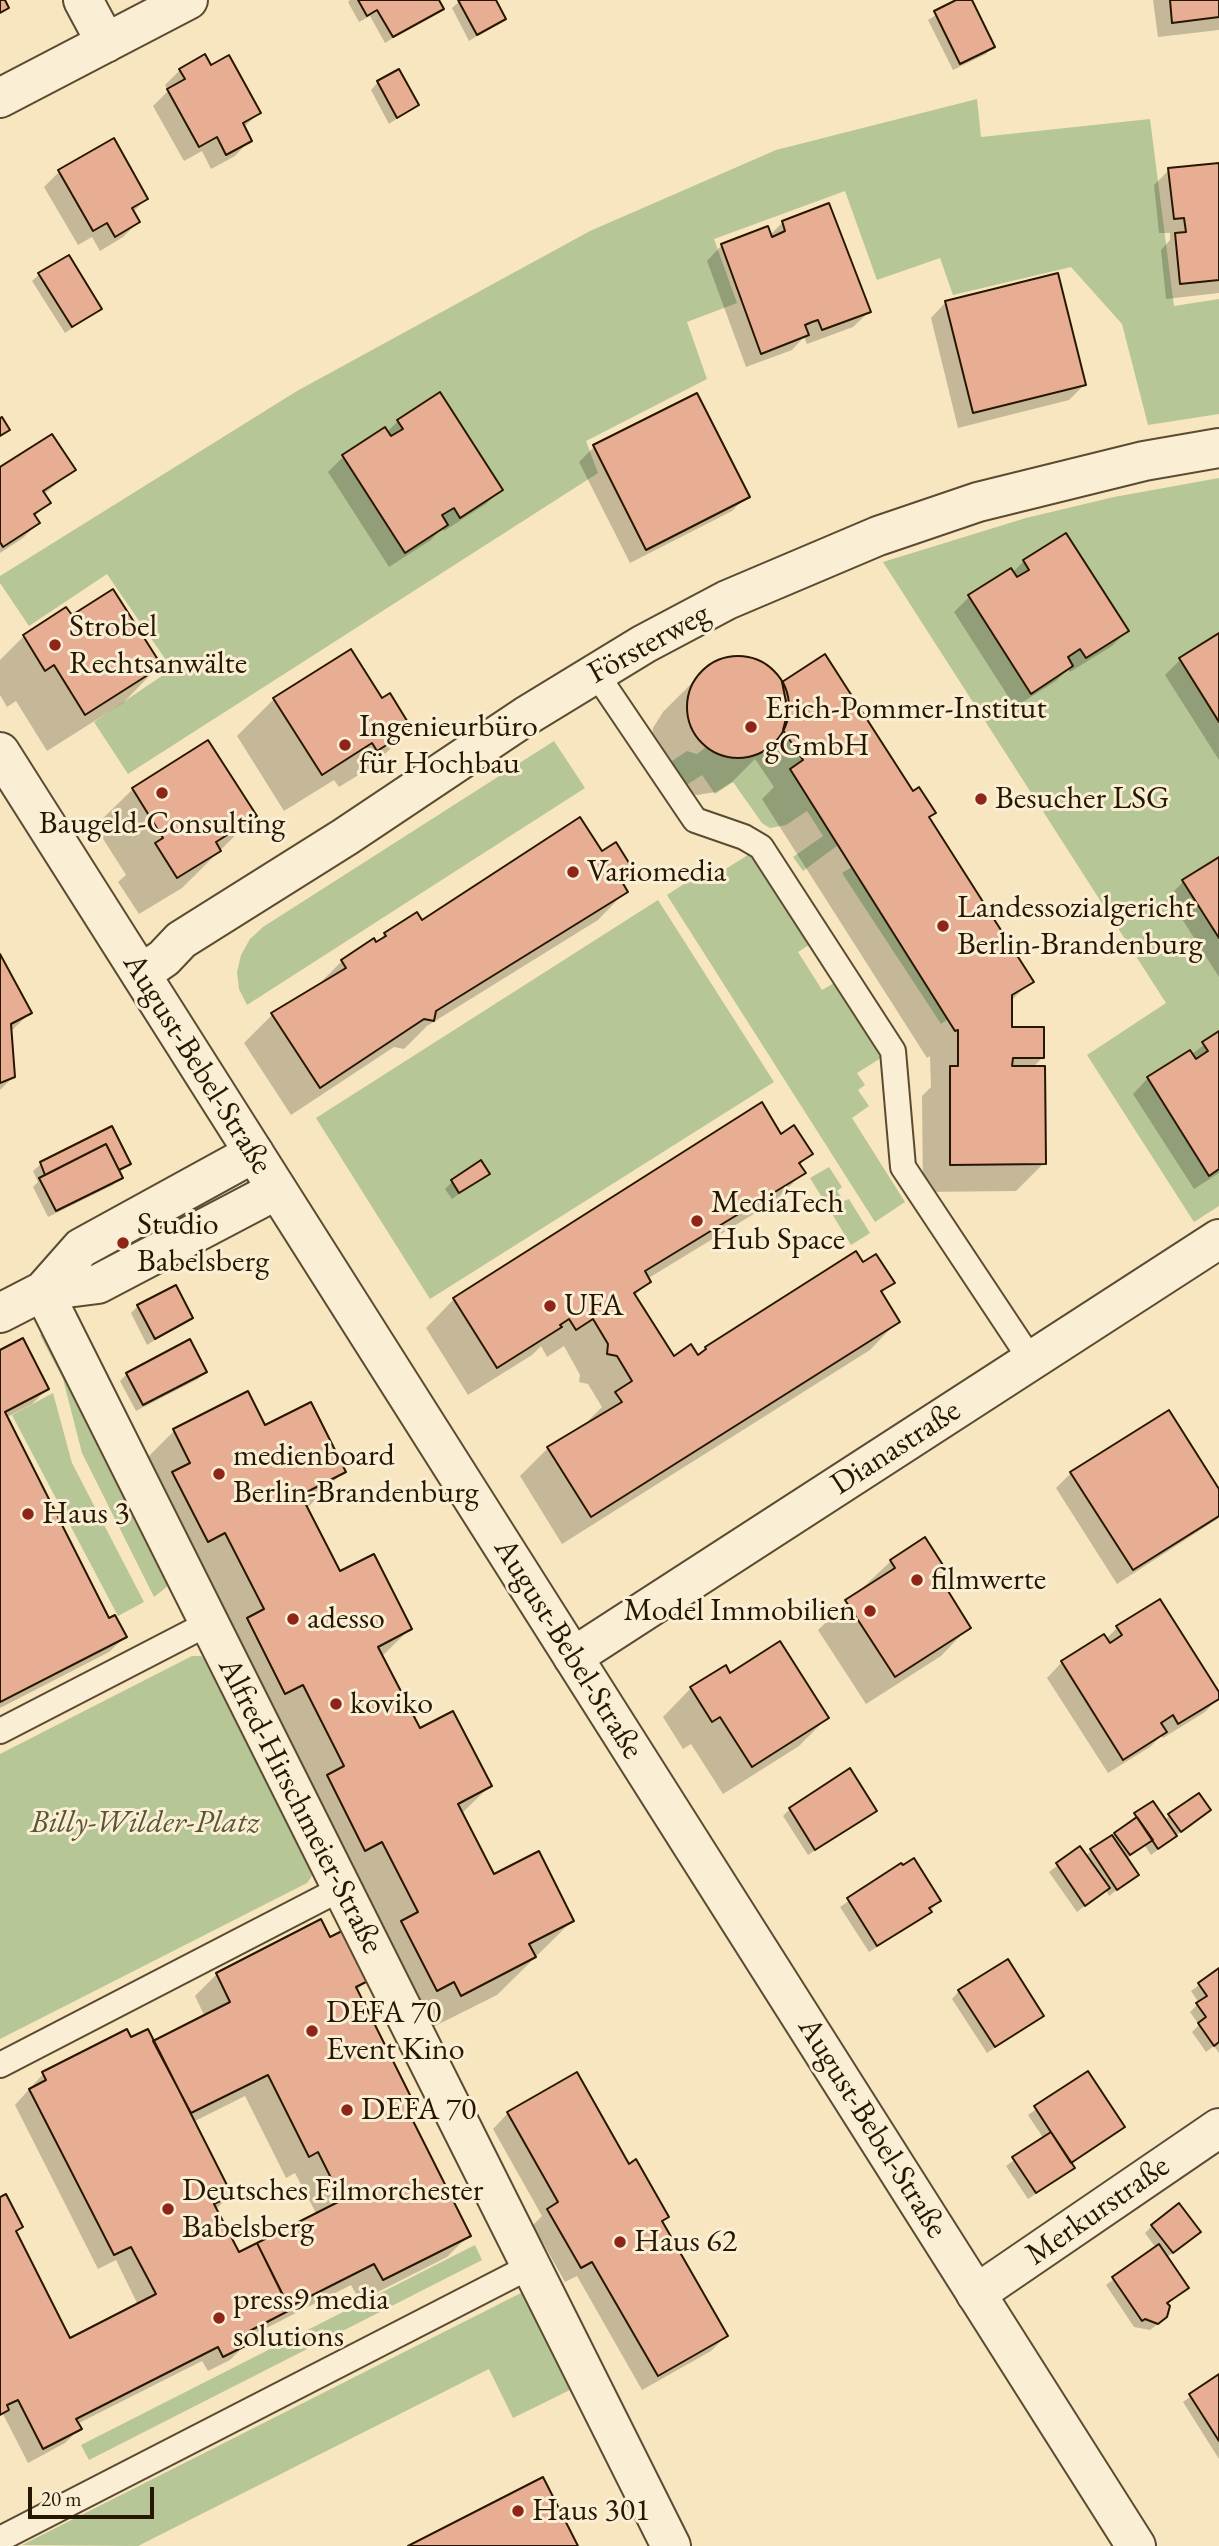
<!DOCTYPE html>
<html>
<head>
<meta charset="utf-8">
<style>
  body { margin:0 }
  #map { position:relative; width:1219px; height:2546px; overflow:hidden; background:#f7e6bf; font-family:"EB Garamond",serif }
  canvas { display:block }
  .scale { position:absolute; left:28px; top:2487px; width:126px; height:32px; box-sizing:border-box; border:4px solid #271700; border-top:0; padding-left:9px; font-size:21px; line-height:24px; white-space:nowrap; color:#271700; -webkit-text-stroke:5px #faefd5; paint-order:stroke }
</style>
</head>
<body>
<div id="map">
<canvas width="1219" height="2546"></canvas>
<div class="scale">20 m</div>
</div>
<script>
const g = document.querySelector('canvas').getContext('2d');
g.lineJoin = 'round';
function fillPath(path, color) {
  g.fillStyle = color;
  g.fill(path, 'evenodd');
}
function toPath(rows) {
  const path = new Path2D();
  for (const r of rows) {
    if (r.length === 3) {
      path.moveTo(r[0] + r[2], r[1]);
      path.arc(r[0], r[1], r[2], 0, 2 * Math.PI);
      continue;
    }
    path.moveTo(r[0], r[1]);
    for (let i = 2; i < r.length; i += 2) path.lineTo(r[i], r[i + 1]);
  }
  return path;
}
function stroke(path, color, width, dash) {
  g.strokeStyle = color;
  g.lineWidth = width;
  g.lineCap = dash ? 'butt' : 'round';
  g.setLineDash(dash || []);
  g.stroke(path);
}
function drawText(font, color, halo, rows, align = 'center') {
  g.font = font + ' "EB Garamond",serif';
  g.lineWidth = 6;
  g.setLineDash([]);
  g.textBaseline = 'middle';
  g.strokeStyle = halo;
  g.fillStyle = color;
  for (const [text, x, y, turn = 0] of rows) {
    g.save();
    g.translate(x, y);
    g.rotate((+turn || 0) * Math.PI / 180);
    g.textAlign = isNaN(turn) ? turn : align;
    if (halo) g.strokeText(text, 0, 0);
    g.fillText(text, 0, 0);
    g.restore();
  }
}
const green = toPath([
  [977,99,981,137,1150,119,1174,306,1219,299,1219,414,1148,425,1122,324,1071,267,953,295,940,258,877,280,845,191,714,239,737,303,687,322,707,379,586,441,598,473,128,774,94,722,172,669,107,574,29,626,0,583,0,576,297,391,590,231,776,150],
  [1219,478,1219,1206,1194,1222,1087,1055,1166,1003,883,562,1026,518,1114,497],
  [783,730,803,760,790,769,838,845,803,871,793,857,823,836,807,811,786,825,770,828,762,823,733,782,715,794,702,775,685,786,669,763,687,751,697,754,706,747,726,757,755,755,771,745],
  [554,741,585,788,247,1005,239,989,237,972,241,955,250,939,263,927],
  [751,853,809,945,798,952,822,990,834,983,881,1058,857,1073,865,1085,858,1090,869,1106,852,1118,905,1202,875,1222,667,895,707,869,713,877],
  [852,867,948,1019,941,1024,842,873],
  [658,900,774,1082,430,1299,316,1118],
  [829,1167,842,1187,837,1191,844,1201,849,1199,870,1233,851,1245,810,1178],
  [52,1328,172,1576,169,1585,154,1597,82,1453,63,1379,40,1335],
  [53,1393,72,1463,144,1602,118,1616,12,1415],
  [192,1656,201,1656,207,1662,311,1866,312,1876,307,1883,0,2039,0,1754],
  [475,2245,482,2260,89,2460,81,2445],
  [523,2292,572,2389,513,2418,489,2369,138,2546,22,2545]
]);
const shadow = toPath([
  [350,0,437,0,442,8,385,43,370,16,359,22,348,2],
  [461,0,494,0,504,19,469,41,452,8],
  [960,0,970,0,993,46,986,54,953,70,928,20],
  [1153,0,1219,0,1219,30,1158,37],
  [210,67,259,113,243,128,250,140,235,156,211,169,202,151,184,161,153,106,168,91,165,85,180,70],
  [378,82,417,105,389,124,371,90],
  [1219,165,1219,293,1166,299,1161,250,1170,240,1170,233,1159,233,1154,185,1169,170],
  [59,172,146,199,133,212,138,222,123,237,100,251,92,237,78,245,44,187],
  [783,222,869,312,853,327,807,344,804,337,792,350,746,367,707,261,722,245,770,235],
  [40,274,100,309,65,333,32,281],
  [946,302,1084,385,1069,400,958,428,931,318],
  [398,421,501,489,486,504,444,531,442,528,431,540,389,567,328,472,343,457,386,433],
  [594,447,747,496,732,511,630,563,579,462],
  [0,470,73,470,43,495,49,503,34,517,38,523,23,538,0,553],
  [1024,561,1127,631,1112,646,1070,672,1068,669,1056,681,1015,707,954,612,969,597,1011,570,1012,573],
  [66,609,71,618,160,665,123,703,47,751,16,701,7,707,0,695,0,660,24,636],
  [1219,635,1219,760,1165,675,1180,660],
  [734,658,752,660,769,669,781,685,783,683,928,818,1031,981,1010,1002,1010,1029,1043,1057,1032,1068,1044,1163,1016,1191,923,1192,922,1096,931,1087,930,1056,927,1058,762,799,774,787,755,759,732,782,716,792,697,795,679,791,650,747,653,728,663,712,701,674,716,663],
  [274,699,381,701,410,729,373,766,339,787,334,780,284,811,237,736],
  [133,789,255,816,182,888,139,914,118,882,126,875,95,826],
  [602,853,632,871,620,883,626,891,598,920,427,1026,404,1049,394,1047,291,1115,244,1043,273,1014,313,990,342,961,375,944,385,934],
  [1219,859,1219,977,1168,897,1183,882],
  [0,958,30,1013,10,1032,14,1076,0,1090],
  [1219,1033,1219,1173,1194,1189,1133,1094,1148,1078,1190,1052,1191,1055],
  [111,1128,129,1164,118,1173,120,1178,113,1185,48,1217,33,1187,38,1182,33,1171,41,1164],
  [780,1136,810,1154,799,1166,803,1173,775,1201,647,1279,649,1282,634,1296,673,1358,697,1357,706,1349,856,1254,862,1265,892,1283,881,1294,898,1321,870,1350,562,1544,520,1476,548,1448,590,1424,588,1421,602,1407,588,1384,579,1382,580,1375,564,1346,547,1357,541,1346,532,1355,468,1395,426,1328,454,1299],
  [488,1173,452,1199,445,1189,452,1182],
  [138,1306,191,1318,147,1345,131,1313],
  [0,1352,47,1389,32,1404,5,1418,109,1620,125,1637,109,1652,0,1708],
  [205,1371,198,1379,136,1411,120,1381,127,1374],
  [265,1427,344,1471,306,1509,340,1573,410,1629,381,1657,419,1731,490,1786,461,1814,493,1877,572,1921,497,1995,423,2032,137,1468,174,1431],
  [1071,1473,1219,1492,1219,1518,1117,1584,1056,1488],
  [891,1561,946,1572,939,1579,969,1627,941,1656,866,1704,818,1630],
  [1117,1628,1219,1697,1205,1712,1163,1738,1161,1736,1150,1747,1108,1773,1047,1678,1062,1662,1106,1639],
  [730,1675,827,1718,799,1746,723,1794,691,1744,683,1749,663,1717,691,1688],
  [1152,1803,1164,1821,1169,1816,1209,1810,1151,1855,1145,1846,1126,1859,1136,1875,1109,1896,1106,1890,1077,1912,1049,1872,1080,1848,1085,1856],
  [790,1809,875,1811,808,1855,783,1816],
  [900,1866,939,1901,923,1919,869,1952,840,1907],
  [330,1940,366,1981,356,1991,412,2102,405,2110,469,2235,447,2257,360,2301,351,2285,243,2340,245,2345,230,2360,208,2371,202,2361,77,2424,80,2428,65,2443,28,2463,3,2414,0,2416,0,2199,21,2227,15,2233,69,2340,138,2305,116,2260,98,2269,15,2105,43,2074,130,2040,153,2043,205,2017,195,1996,217,1974],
  [245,2096,286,2178,295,2173,317,2215,238,2254,215,2210,230,2195,193,2122],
  [1219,1970,1219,2053,1214,2046,1206,2052,1192,2032,1199,2025,1190,2012,1199,2003,1191,1991],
  [959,1991,1042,2015,987,2053,952,1999],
  [1087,2073,1123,2127,1070,2164,1073,2168,1065,2175,1028,2199,1006,2166,1044,2139,1028,2115],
  [576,2074,629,2166,667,2217,661,2222,726,2336,711,2351,642,2390,577,2276,565,2282,533,2225,542,2216,493,2129,508,2113],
  [1152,2226,1191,2239,1166,2258,1187,2288,1166,2304,1158,2324,1150,2330,1134,2327,1106,2285,1156,2248,1145,2233],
  [1219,2376,1219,2459,1183,2402]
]);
const building = toPath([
  [0,0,5,0,9,8,0,13,0,0],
  [358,0,439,0,444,9,393,37,377,10,367,16,358,0],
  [458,0,496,0,506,19,477,35,458,0],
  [956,0,972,0,995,47,960,64,934,11,956,0],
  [1170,0,1219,0,1219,17,1172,23,1170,0],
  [205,54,211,65,229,55,261,113,243,123,252,141,226,155,217,137,199,147,167,89,185,79,179,69,205,54],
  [399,69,419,105,397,118,377,81,399,69],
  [114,138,148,199,132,208,140,222,115,237,107,223,93,231,58,170,114,138],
  [1219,163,1219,280,1180,284,1175,233,1186,232,1184,218,1174,219,1168,168,1219,163],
  [829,203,871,312,822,330,818,320,812,322,805,325,809,335,761,354,721,244,768,226,772,237,785,231,782,221,829,203],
  [69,255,102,309,72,327,38,273,69,255],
  [1058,273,1086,385,973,413,945,301,1058,273],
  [440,392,503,490,460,518,454,508,442,515,448,525,405,553,342,455,385,427,391,436,403,429,397,420,440,392],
  [697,393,750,497,646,550,593,445,697,393],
  [2,417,10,430,0,436,0,418,2,417],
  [52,434,76,470,43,491,51,503,34,514,40,523,3,547,0,542,0,467,52,434],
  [1066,533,1129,631,1086,658,1080,649,1068,657,1073,666,1031,694,968,595,1011,568,1017,577,1029,570,1023,560,1066,533],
  [113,589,162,666,85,715,54,665,45,671,23,635,66,607,72,615,113,589],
  [1219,633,1219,722,1179,658,1219,633],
  [351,649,382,698,390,693,412,729,377,751,372,743,322,775,273,698,351,649],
  [825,654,913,791,919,787,936,813,929,817,1034,982,1012,995,1012,1027,1044,1027,1044,1058,1013,1058,1012,1066,1045,1066,1046,1164,950,1165,950,1066,958,1066,958,1030,955,1031,790,769,803,760,783,730,788,711,782,682,825,654],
  [738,707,51],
  [208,740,257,816,216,842,221,851,177,878,155,843,163,838,132,788,208,740],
  [580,817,602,851,616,842,634,871,621,880,628,892,436,1011,434,1021,424,1019,320,1088,271,1013,346,968,341,960,374,938,376,942,386,936,384,933,417,912,422,920,580,817],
  [1219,857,1219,938,1182,880,1219,857],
  [0,954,32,1013,11,1024,15,1077,0,1083,0,954],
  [1219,1031,1219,1169,1209,1176,1147,1077,1190,1050,1196,1059,1208,1051,1202,1042,1219,1031],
  [762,1102,781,1134,794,1125,813,1154,799,1163,806,1173,645,1271,651,1282,634,1293,674,1356,691,1344,698,1355,706,1349,705,1347,856,1251,863,1262,876,1254,895,1283,881,1291,900,1322,591,1517,547,1447,622,1402,615,1392,632,1381,617,1356,607,1354,608,1344,593,1319,576,1330,569,1319,560,1325,562,1327,497,1368,453,1298,762,1102],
  [112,1126,131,1164,119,1170,106,1144,45,1175,40,1162,112,1126],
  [106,1144,123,1178,56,1211,39,1178,106,1144],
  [481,1160,490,1174,459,1193,451,1180,481,1160],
  [176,1285,193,1318,155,1339,137,1305,176,1285],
  [23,1338,49,1389,5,1412,109,1618,115,1615,127,1637,0,1702,0,1350,23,1338],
  [190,1339,207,1372,143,1405,126,1373,190,1339],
  [248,1391,265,1425,311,1402,346,1472,301,1495,340,1571,374,1554,412,1629,378,1647,420,1728,453,1711,492,1786,458,1804,494,1874,539,1851,574,1921,529,1944,536,1957,461,1996,454,1982,437,1991,401,1921,418,1912,382,1842,365,1851,327,1775,344,1766,303,1685,285,1694,247,1618,264,1609,225,1533,208,1542,172,1472,190,1463,173,1429,248,1391],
  [1169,1410,1219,1489,1219,1516,1133,1570,1070,1472,1169,1410],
  [925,1537,948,1573,940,1578,971,1628,895,1677,845,1600,895,1568,890,1560,925,1537],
  [1160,1599,1219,1692,1219,1699,1178,1724,1173,1715,1161,1723,1167,1732,1123,1760,1061,1661,1104,1634,1110,1643,1122,1635,1116,1626,1160,1599],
  [780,1641,829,1718,752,1767,720,1717,712,1722,690,1687,726,1665,730,1673,780,1641],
  [850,1768,877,1811,815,1850,789,1808,850,1768],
  [1199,1793,1211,1810,1181,1832,1168,1814,1199,1793],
  [1153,1801,1177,1836,1158,1849,1134,1813,1153,1801],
  [1137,1817,1153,1840,1130,1855,1114,1833,1137,1817],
  [1112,1835,1139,1875,1117,1890,1090,1849,1112,1835],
  [1080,1846,1110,1888,1085,1906,1056,1863,1080,1846],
  [914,1858,941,1901,929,1908,932,1912,877,1946,847,1898,901,1863,903,1865,914,1858],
  [321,1919,330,1937,342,1931,368,1981,356,1987,414,2103,406,2107,471,2236,383,2280,374,2264,289,2307,257,2243,342,2200,318,2152,309,2157,268,2075,191,2113,153,2041,230,2002,216,1973,321,1919],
  [1008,1959,1044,2016,995,2047,958,1990,1008,1959],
  [1219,1968,1219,2042,1214,2046,1198,2023,1206,2017,1196,2003,1207,1996,1198,1983,1219,1968],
  [127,2029,131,2037,148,2029,232,2195,214,2204,239,2252,257,2243,290,2310,242,2335,247,2345,223,2357,218,2347,76,2419,82,2429,43,2449,18,2400,7,2405,9,2410,0,2415,0,2197,6,2194,23,2227,16,2231,70,2338,156,2294,131,2247,114,2255,29,2089,46,2080,42,2072,127,2029],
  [1088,2071,1125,2127,1071,2163,1034,2106,1088,2071],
  [577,2072,629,2164,636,2159,669,2217,662,2221,728,2336,658,2376,592,2262,581,2268,547,2209,558,2202,507,2112,577,2072],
  [1051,2132,1075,2168,1036,2193,1012,2157,1051,2132],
  [1179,2203,1201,2232,1173,2253,1151,2225,1179,2203],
  [1159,2244,1189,2288,1167,2303,1170,2306,1167,2317,1158,2324,1145,2319,1142,2321,1112,2277,1159,2244],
  [1219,2374,1219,2441,1189,2394,1219,2374],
  [543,2477,578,2546,408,2546,543,2477]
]);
const service = toPath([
  [595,672,695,820,744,837,761,847,893,1051,903,1167,1031,1360],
  [0,1731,209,1623],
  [0,2065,342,1888],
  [0,2539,531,2266]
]);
const minor = toPath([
  [83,0,106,43],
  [0,98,188,0],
  [141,974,164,958,181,940,345,837,526,716,644,644,727,600,878,536,978,502,1144,461,1219,448],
  [43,1291,671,2546],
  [43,1291,81,1248,254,1153],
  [0,1313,43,1291,98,1284,277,1190],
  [573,1657,1219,1239],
  [976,2294,1219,2128]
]);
const tertiary = toPath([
  [0,752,1136,2546]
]);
const markers = [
  [55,645,7,"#8f2418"],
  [751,727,7,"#8f2418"],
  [345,745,7,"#8f2418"],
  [162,793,7,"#8f2418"],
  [981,799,7,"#8f2418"],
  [573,872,7,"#8f2418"],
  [943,926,7,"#8f2418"],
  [697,1221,7,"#8f2418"],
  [123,1243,7,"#8f2418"],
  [550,1306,7,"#8f2418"],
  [219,1474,7,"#8f2418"],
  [28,1514,7,"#8f2418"],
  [917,1580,7,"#8f2418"],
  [870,1611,7,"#8f2418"],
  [293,1619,7,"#8f2418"],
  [336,1704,7,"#8f2418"],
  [312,2031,7,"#8f2418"],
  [347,2110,7,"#8f2418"],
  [168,2209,7,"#8f2418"],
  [620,2242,7,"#8f2418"],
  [219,2318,7,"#8f2418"],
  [518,2511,7,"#8f2418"]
];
const poiNames = [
  ["Strobel",69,627],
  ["Rechtsanwälte",69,664],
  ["Erich-Pommer-Institut",765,709],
  ["gGmbH",765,746],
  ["Ingenieurbüro",359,727],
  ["für Hochbau",359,764],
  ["Besucher LSG",995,799],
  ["Baugeld-Consulting",162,824,"center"],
  ["Variomedia",587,872],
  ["Landessozialgericht",957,908],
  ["Berlin-Brandenburg",957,945],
  ["MediaTech",711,1203],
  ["Hub Space",711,1240],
  ["Studio",137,1225],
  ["Babelsberg",137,1262],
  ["UFA",564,1306],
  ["medienboard",233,1456],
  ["Berlin-Brandenburg",233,1493],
  ["Haus 3",42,1514],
  ["filmwerte",931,1580],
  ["Model Immobilien",856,1611,"right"],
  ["adesso",307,1619],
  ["koviko",350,1704],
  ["DEFA 70",326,2013],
  ["Event Kino",326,2050],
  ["DEFA 70",361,2110],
  ["Deutsches Filmorchester",182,2191],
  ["Babelsberg",182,2228],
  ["Haus 62",634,2242],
  ["press9 media",233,2300],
  ["solutions",233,2337],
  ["Haus 301",532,2511]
];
const streetNames = [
  ["Försterweg",649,644,-29],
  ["August-Bebel-Straße",197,1064,58],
  ["Dianastraße",896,1448,-33],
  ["August-Bebel-Straße",568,1649,58],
  ["Alfred-Hirschmeier-Straße",300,1806,63],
  ["August-Bebel-Straße",872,2128,58],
  ["Merkurstraße",1098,2211,-35]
];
const parkNames = [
  ["Billy-Wilder-Platz",145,1823]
];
fillPath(green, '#b7c696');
fillPath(shadow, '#0003');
fillPath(building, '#e7ae93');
stroke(building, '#271700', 2);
stroke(service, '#5b4b30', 28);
stroke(minor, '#5b4b30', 42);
stroke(tertiary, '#5b4b30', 42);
stroke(service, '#faefd5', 24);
stroke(minor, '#faefd5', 38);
stroke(tertiary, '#faefd5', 38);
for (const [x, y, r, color] of markers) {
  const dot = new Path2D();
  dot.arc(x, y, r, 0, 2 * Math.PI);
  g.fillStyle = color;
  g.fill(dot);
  stroke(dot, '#faefd5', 2.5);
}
drawText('32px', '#271700', '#faefd5', poiNames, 'left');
drawText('32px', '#271700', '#faefd5', streetNames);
drawText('italic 32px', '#595434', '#faefd5', parkNames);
</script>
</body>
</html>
